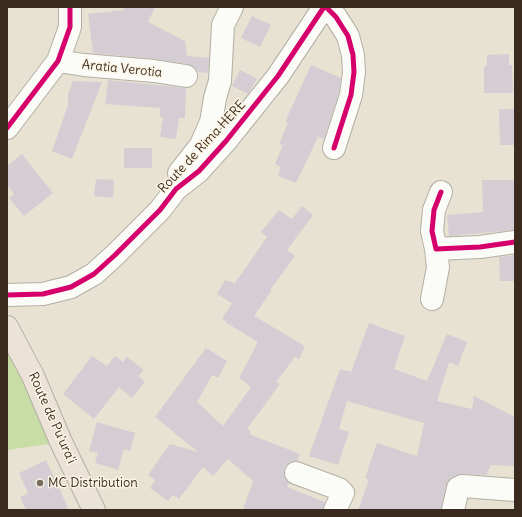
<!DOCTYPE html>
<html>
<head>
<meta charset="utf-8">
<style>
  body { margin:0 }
  #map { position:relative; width:522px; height:517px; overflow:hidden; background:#e7e2d1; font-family:Delius,sans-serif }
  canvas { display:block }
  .frame { position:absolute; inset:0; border:8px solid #3b2a1e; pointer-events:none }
</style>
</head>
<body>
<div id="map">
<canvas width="522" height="517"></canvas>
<div class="frame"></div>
</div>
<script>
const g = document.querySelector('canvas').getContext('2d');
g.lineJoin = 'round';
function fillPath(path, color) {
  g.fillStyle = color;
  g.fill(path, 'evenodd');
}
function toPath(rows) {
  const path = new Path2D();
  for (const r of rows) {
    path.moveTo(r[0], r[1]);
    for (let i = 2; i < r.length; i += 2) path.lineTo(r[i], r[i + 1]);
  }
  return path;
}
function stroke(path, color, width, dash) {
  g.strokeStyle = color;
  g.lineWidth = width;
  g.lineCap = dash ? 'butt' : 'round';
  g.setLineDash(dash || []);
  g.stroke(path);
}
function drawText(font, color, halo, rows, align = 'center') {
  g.font = font + ' Delius,sans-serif';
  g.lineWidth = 3;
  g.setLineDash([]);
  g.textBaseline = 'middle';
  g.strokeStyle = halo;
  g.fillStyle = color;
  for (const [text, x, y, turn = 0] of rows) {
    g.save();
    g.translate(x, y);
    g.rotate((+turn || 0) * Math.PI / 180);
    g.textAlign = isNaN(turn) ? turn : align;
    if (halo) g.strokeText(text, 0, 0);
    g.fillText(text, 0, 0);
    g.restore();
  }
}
const green = toPath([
  [7,339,61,442,7,450]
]);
const building = toPath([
  [123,7,155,7,148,22,185,41,187,56,209,58,208,73,198,72,194,67,188,64,155,59,93,53,88,14,124,10],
  [252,16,271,25,260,47,241,38],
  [509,54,509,65,512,65,513,93,484,93,484,66,487,66,487,55],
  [311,65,341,78,339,92,324,139,318,137,296,183,278,176,281,167,275,164,283,145,279,144,288,123,285,122],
  [240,70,257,79,248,94,232,86],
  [108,80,186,88,185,118,179,118,176,139,160,137,163,117,160,117,160,108,105,104],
  [73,81,102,82,72,159,52,151,68,105,68,94],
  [499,109,515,109,515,145,500,145],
  [124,148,152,148,152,168,124,168],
  [22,154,53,193,24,216,9,198,14,194,7,185,7,166],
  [96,179,114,180,113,198,94,196],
  [482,180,515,180,515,230,449,236,447,215,483,212],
  [302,206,313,215,287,250,295,256,270,290,272,290,254,316,305,346,299,359,295,357,276,382,280,384,247,429,251,431,249,434,300,454,297,461,288,463,284,468,284,475,289,483,287,487,325,502,323,510,243,510,253,481,228,459,213,476,203,467,179,499,173,495,168,501,150,488,155,480,148,475,170,444,198,452,155,417,206,348,227,361,218,378,212,375,197,402,223,426,251,387,239,378,258,342,225,322,226,321,222,319,232,303,217,294,225,280,235,283,267,237,261,232,279,210,292,219],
  [515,255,515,281,500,281,499,257],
  [369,323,405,336,394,369,427,381,447,334,467,342,458,366,449,362,437,401,472,409,474,396,515,417,515,466,491,465,486,475,463,474,452,477,446,485,441,510,358,510,369,480,365,478,377,443,417,456,424,423,347,401,339,429,349,432,338,465,309,456,340,369,351,372],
  [92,356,107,366,115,356,123,362,127,357,144,370,139,376,145,382,132,398,119,387,94,419,63,394],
  [97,422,135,433,130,451,124,449,118,470,95,463,98,453,89,451],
  [46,460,69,510,26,510,20,497,28,493,19,473]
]);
const minor = toPath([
  [326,7,336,17,348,36,353,55,354,72,351,95,334,148],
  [58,61,84,65,154,71,186,76],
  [7,128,58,61,70,27,70,7],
  [179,173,201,145,211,122,215,98,220,81,223,25,232,7],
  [441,192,434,210,432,231,436,249,480,247,515,242],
  [7,295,43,294,71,287,94,274,115,255,160,210,176,189,199,171,226,141,278,76,324,7],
  [432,299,438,267,436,249],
  [296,473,339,489,343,493,335,510],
  [453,510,458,488,462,486,515,490]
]);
const major = toPath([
  [7,327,33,376,61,442,94,510]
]);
const cycleway = toPath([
  [326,7,336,17,348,36,353,55,354,72,351,95,334,148],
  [7,128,58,61,70,27,70,7],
  [441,192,434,210,432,231,436,249,480,247,515,242],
  [7,295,43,294,71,287,94,274,115,255,160,210,176,189,199,171,226,141,278,76,324,7]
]);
const markers = [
  [40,483,4,"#776a5d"]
];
const streetNames = [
  ["Aratia Verotia",122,69,6],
  ["Route de Rima HERE",202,147,-47],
  ["Route de Pu'ura'i",52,418,66]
];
const poiNames = [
  ["MC Distribution",48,483]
];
fillPath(green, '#c8dca5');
fillPath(building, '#d4ced4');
stroke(minor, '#b4afa4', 24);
stroke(major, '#b4afa4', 24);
stroke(minor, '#fbfbf8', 22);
stroke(major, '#ebe3d7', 22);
stroke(cycleway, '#d6006c', 5);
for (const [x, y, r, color] of markers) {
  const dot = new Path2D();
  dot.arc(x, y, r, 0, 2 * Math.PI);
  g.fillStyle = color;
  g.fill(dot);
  stroke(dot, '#fcf5e5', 1.5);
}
drawText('13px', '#3b2a1e', '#fcf5e5', streetNames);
drawText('13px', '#3b2a1e', '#fcf5e5', poiNames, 'left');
</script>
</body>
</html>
